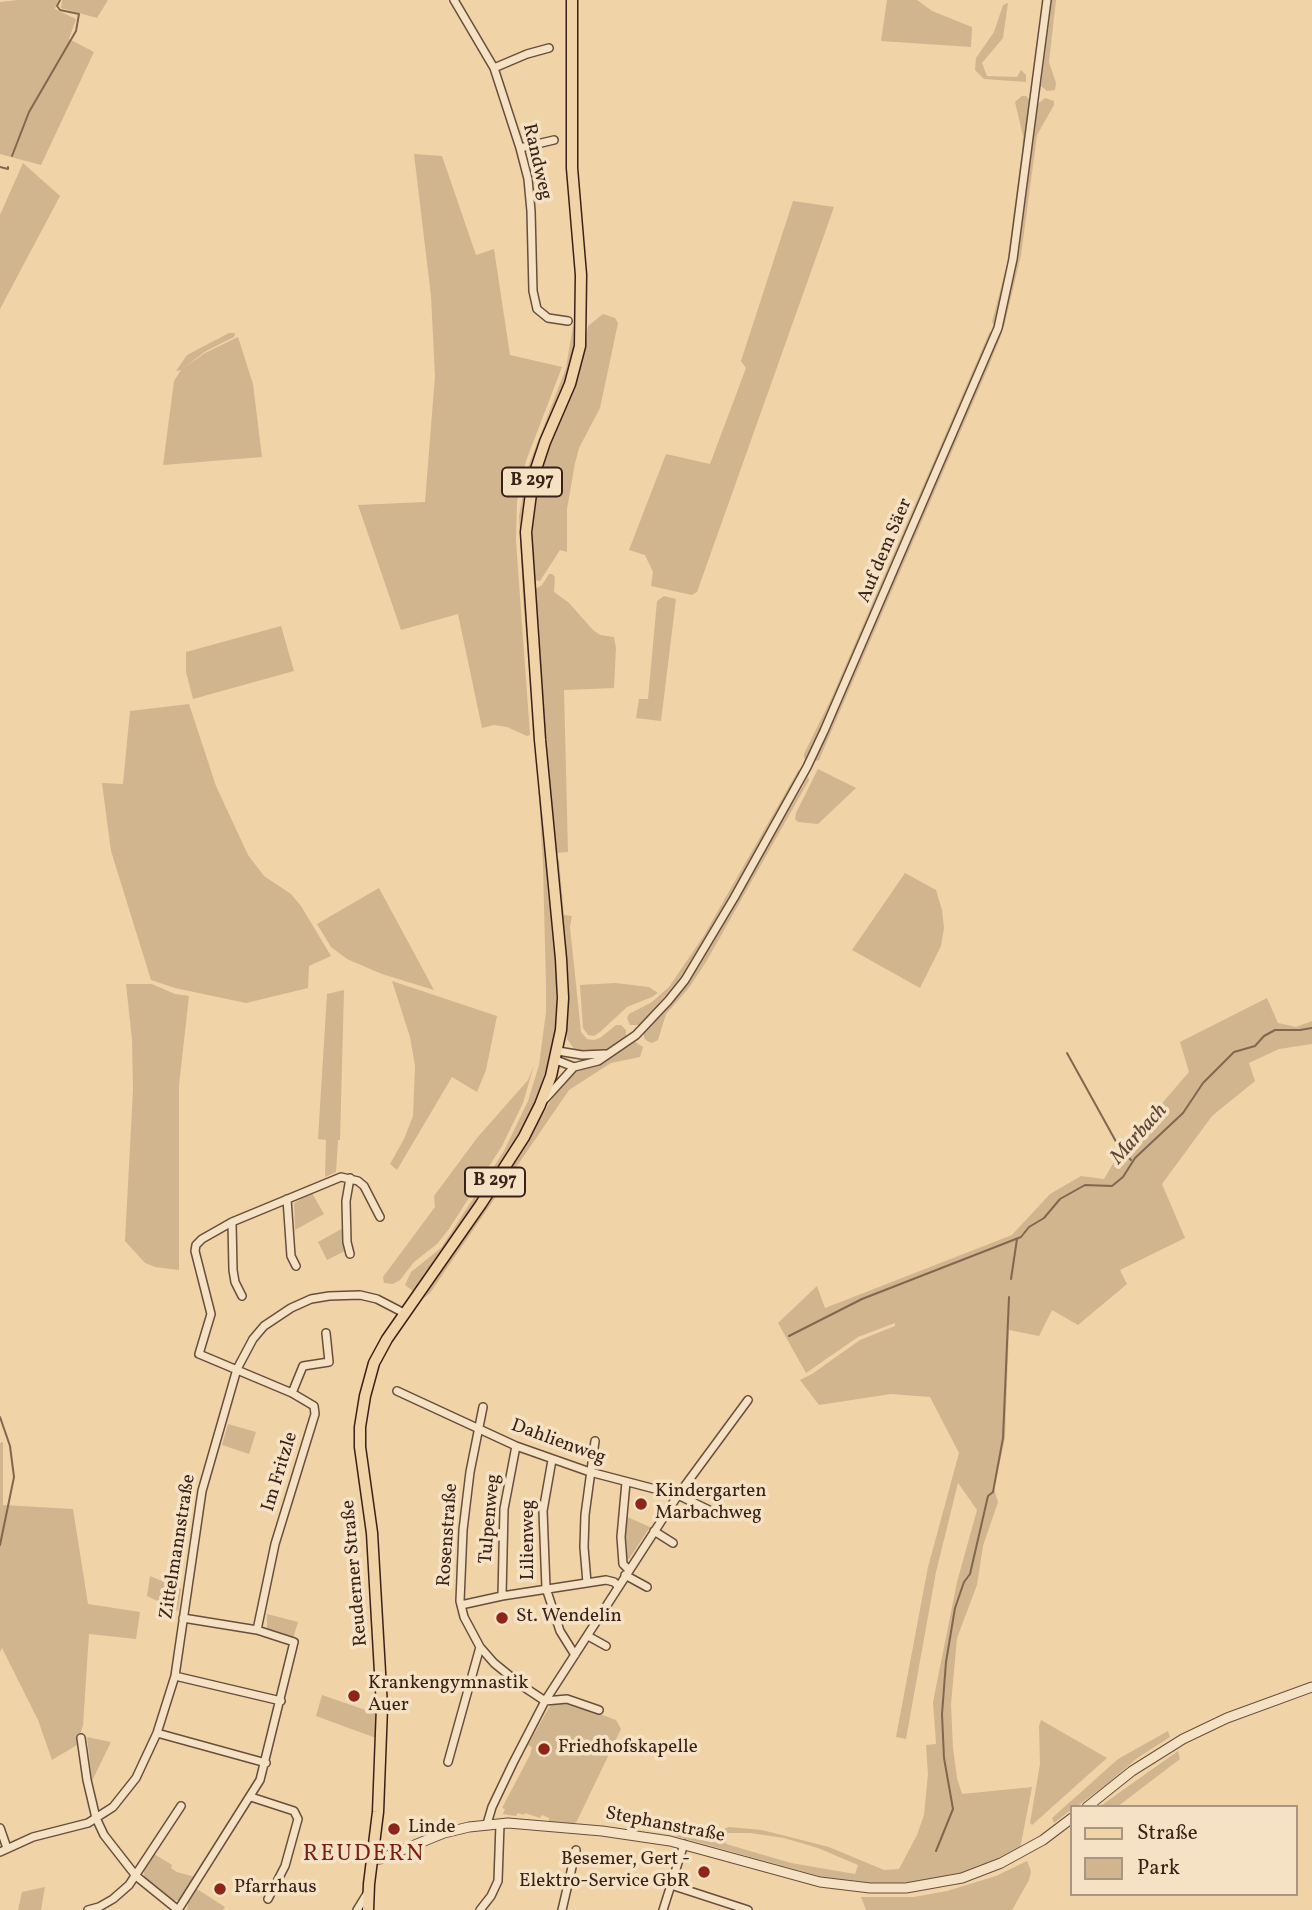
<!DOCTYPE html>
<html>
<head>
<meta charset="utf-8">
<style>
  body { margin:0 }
  #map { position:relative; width:1312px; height:1910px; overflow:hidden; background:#f0d3a6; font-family:Vollkorn,serif }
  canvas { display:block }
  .legend { position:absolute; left:1070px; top:1805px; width:228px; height:91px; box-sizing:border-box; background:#f5e2c5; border:2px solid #aa9580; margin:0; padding:9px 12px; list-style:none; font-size:21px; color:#3a2118 }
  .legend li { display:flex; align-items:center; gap:14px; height:35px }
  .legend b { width:35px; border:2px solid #aa9580 }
</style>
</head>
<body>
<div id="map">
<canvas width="1312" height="1910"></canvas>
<ul class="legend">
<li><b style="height:9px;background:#f0d3a6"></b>Straße</li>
<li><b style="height:19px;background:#d1b58e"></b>Park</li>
</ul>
</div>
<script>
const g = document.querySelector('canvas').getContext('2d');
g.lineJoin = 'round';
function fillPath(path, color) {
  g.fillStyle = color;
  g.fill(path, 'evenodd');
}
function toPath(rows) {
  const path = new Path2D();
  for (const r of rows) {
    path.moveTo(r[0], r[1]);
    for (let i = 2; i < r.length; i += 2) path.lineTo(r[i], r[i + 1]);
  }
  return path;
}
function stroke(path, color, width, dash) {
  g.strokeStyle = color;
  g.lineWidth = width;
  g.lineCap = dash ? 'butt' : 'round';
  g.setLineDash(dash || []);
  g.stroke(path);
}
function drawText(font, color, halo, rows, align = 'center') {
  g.font = font + ' Vollkorn,serif';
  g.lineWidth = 7;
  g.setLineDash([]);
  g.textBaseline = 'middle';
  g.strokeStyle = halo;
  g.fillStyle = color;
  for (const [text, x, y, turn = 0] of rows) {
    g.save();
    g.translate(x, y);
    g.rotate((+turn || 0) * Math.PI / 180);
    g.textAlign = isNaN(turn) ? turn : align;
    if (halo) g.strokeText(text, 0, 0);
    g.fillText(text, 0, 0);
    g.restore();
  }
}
const green = toPath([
  [18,0,58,0,55,9,76,19,69,39,94,52,41,165,0,154,0,2],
  [62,0,108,0,97,18,61,8],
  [887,0,917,0,932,11,972,27,971,47,881,41],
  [1052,0,1056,0,1049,62,1056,83,1055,90,1047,91,1041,86],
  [1008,3,1003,38,982,63,987,76,1017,77,1021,70,1026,75,1026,82,984,79,975,70,976,58,994,32,1003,5],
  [1022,96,1026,96,1032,102,1010,265,994,325,992,322,1007,264,1022,151,1023,136,1015,102],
  [1045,98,1054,101,1054,105,1037,135,1021,255,1004,327,1002,326,1018,259,1038,104],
  [414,154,442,156,476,255,494,249,510,355,562,367,526,461,517,502,516,541,530,735,527,736,507,727,494,725,482,728,458,614,401,630,358,505,425,502,435,376,431,296],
  [23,163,60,196,0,309,0,215],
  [793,201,834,207,697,592,692,595,651,586,653,572,645,555,629,550,666,454,710,464,746,368,741,361],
  [603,314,615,318,618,323,600,408,579,448,575,463,567,509,567,552,560,550,540,581,534,580,532,521,536,488,544,456,577,379,584,353,588,326],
  [573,326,576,326,578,334,570,371,534,460,526,488,523,513,522,540,535,737,523,600,519,516,528,467,566,368],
  [990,331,992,334,832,705,807,759,804,759,804,754,831,699],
  [1001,332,1002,333,988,368,819,760,817,761,815,758],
  [229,333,235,333,234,337,206,351,182,369,205,353,238,337,253,384,262,457,163,465,174,381,181,370,176,371,187,355],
  [549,574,552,574,555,577,554,592,569,603,593,630,600,635,614,637,616,648,614,688,564,690,568,852,555,853,534,590,542,585],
  [664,596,676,599,661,721,636,718,639,699,648,699,657,601],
  [281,626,294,671,193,699,186,672,186,652],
  [189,704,216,786,248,855,264,876,291,894,301,906,331,956,309,966,308,988,246,1003,175,988,151,980,111,851,102,783,123,784,130,711],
  [536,745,538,747,557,977,555,1029,550,1056,537,1098,513,1146,451,1240,413,1291,405,1285,411,1272,441,1248,504,1151,528,1101,539,1065,546,1012,546,985,543,866],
  [799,769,799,773,700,951,681,977,640,1025,630,1025,627,1018,629,1014,652,1002,669,987,703,937],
  [818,769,856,788,818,824,798,822,795,819,796,813],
  [808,777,809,780,706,962,688,989,666,1014,658,1040,652,1043,647,1041,644,1038,644,1031,670,1003,702,959],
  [559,859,564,915,572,916,570,927,581,1032,587,1039,594,1040,600,1038,616,1025,621,1025,626,1030,626,1037,604,1051,575,1050,567,1039,567,977,556,862],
  [905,873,936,890,942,910,944,928,941,946,920,988,852,950],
  [379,888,434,990,382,974,347,959,331,947,317,924],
  [392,981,497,1016,486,1070,477,1092,452,1077,397,1170,390,1164,404,1139,413,1116,415,1066,410,1037],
  [615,983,649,987,658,993,652,997,627,1007,600,1032,594,1036,588,1035,583,1028,580,985],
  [126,984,152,984,175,994,189,996,179,1085,179,1270,155,1267,145,1263,125,1241,133,1090,132,1040],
  [344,990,340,1140,338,1140,336,1172,325,1177,326,1140,318,1139,327,994],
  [1267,998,1278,1023,1296,1027,1312,1021,1312,1044,1279,1049,1249,1063,1255,1081,1212,1116,1162,1184,1185,1238,1120,1270,1127,1284,1078,1325,1052,1310,1039,1336,1009,1330,1005,1438,994,1489,998,1502,983,1546,977,1585,957,1638,951,1704,953,1748,957,1778,962,1794,1032,1787,1020,1849,989,1865,962,1874,928,1882,890,1886,834,1880,675,1836,678,1823,709,1835,729,1827,762,1830,829,1847,884,1870,899,1869,917,1835,924,1815,928,1774,926,1745,936,1744,933,1702,957,1582,977,1510,958,1483,936,1572,906,1739,896,1737,928,1567,959,1453,930,1397,891,1394,819,1405,800,1380,812,1374,860,1340,895,1326,895,1323,858,1337,806,1373,778,1323,817,1286,825,1308,1012,1235,1050,1194,1081,1176,1104,1179,1120,1152,1189,1072,1180,1042],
  [728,1833,750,1833,784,1838,818,1848,858,1865,855,1874,791,1863,726,1844],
  [634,1041,643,1047,640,1057,611,1063,569,1090,430,1293,423,1299,522,1150,557,1090,573,1072,600,1064],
  [534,1065,523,1103,502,1146,449,1229,437,1244,414,1262,400,1280,393,1284,384,1283,383,1277,435,1207,434,1196,477,1138,528,1080],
  [312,1193,324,1214,295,1230,294,1203],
  [345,1227,347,1250,327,1260,318,1242],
  [228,1424,256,1432,249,1454,222,1445],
  [3,1442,3,1505,73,1509,88,1604,140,1612,136,1639,89,1634,83,1725,77,1745,52,1760,38,1720,2,1648,0,1652,0,1443],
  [625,1516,650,1527,629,1559,625,1559],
  [150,1576,181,1589,178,1611,147,1596],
  [267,1614,298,1622,293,1639,267,1629],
  [322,1695,377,1714,376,1738,316,1716],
  [567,1702,616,1720,621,1729,577,1821,573,1825,549,1823,549,1818,542,1815,540,1818,525,1813,524,1815,518,1813,516,1816,503,1814,505,1809,502,1808,530,1755,532,1747,528,1745,548,1709,553,1703],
  [1041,1720,1107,1758,1032,1825,1030,1823,1040,1764,1039,1726],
  [1168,1731,1170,1737,1136,1759,1107,1784,1076,1807,1072,1807,1072,1809,1054,1823,1052,1818,1118,1759],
  [87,1737,111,1742,92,1781],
  [1178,1751,1180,1759,1117,1807,1099,1807],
  [154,1854,172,1865,171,1868,177,1872,195,1877,179,1900,171,1901,144,1877,144,1870],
  [1027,1861,1031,1871,1029,1880,1012,1910,866,1910,861,1897,914,1897,947,1891,996,1876],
  [45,1887,41,1910,18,1910,22,1892],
  [197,1889,225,1907,223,1910,187,1910,188,1903]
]);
const stream = toPath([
  [12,156,29,112,76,31,79,14,60,10,57,6,60,0],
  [0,167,8,169,8,167],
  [1067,1053,1119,1147,1131,1160],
  [1011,1279,1017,1239],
  [789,1336,862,1299,1021,1237,1029,1227,1044,1218,1060,1199,1085,1185,1112,1186,1123,1177,1135,1158,1183,1113,1203,1083,1234,1052,1255,1046,1264,1036,1275,1030,1300,1030,1312,1028],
  [0,1417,10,1446,14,1477,0,1545],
  [936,1851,953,1809,944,1758,942,1714,946,1662,955,1608,964,1582,970,1574,988,1496,993,1492,1003,1438,1009,1297]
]);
const minor = toPath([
  [454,0,494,68,520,148,528,179,531,211,533,291,537,309,548,318,568,321],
  [494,68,527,54,549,48],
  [520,148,554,140],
  [558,1051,582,1055,605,1054],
  [556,1060,574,1067,598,1061,636,1035,668,1001,685,980,734,898,807,767,824,731,998,328,1013,259,1047,0],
  [545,1099,574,1067],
  [350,1178,346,1201,347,1242,350,1254],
  [287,1199,291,1256,296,1266],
  [232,1222,233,1270,235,1282,242,1296],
  [397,1391,516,1446,590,1472,678,1495,713,1512],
  [292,1393,303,1366,329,1362,326,1333],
  [483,1407,470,1472,463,1530,460,1601,464,1617,480,1647,494,1663,521,1685,545,1701,567,1699,599,1710],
  [552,1460,543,1511,546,1588,560,1631,575,1655],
  [626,1482,621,1537,623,1564,629,1570],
  [654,1531,673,1543],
  [625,1575,647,1587],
  [587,1583,584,1547,585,1515,595,1441],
  [502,1596,504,1509,516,1446],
  [461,1605,502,1596,606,1580,614,1582,618,1586],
  [257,1630,275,1544,315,1414,314,1406,292,1393,199,1354,211,1314,195,1251,196,1245,202,1239,232,1222,341,1177,358,1181,364,1186,380,1217],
  [588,1636,606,1646],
  [175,1676,281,1701],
  [157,1733,266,1763],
  [81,1738,87,1780,96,1818,104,1835,136,1876,178,1910],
  [448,1762,480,1647],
  [251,1797,294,1811,298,1819,285,1866,268,1899],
  [487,1824,492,1807,513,1763,545,1701,678,1495,748,1400],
  [0,1828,7,1848],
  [0,1852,33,1837,88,1823,113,1807,136,1778,157,1733,175,1676,202,1491,237,1369,253,1339,264,1326,291,1308,311,1299,329,1296,360,1295,377,1299,404,1313],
  [671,1885,748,1910],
  [88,1910,99,1907,113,1899,129,1885,181,1806],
  [178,1910,260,1780,294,1642,257,1630,183,1618],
  [357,1910,368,1892],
  [480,1910,491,1896,498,1881,500,1824],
  [562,1910,576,1850],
  [663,1910,684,1844]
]);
const tertiary = toPath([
  [1087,1807,1132,1771,1183,1739,1227,1718,1312,1687],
  [372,1859,380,1859,444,1833,469,1827,508,1823,602,1831,670,1841,820,1882,870,1888,906,1888,962,1878,1001,1863,1043,1840,1072,1818]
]);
const primary = toPath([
  [368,1910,369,1884,378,1812,382,1707,372,1533,360,1447,360,1427,365,1396,374,1363,387,1339,481,1204,524,1137,540,1105,551,1076,561,1030,563,998,561,959,540,740,526,532,533,478,545,442,570,384,580,346,581,275,572,168,572,0]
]);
const markers = [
  [641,1504,7,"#8f2418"],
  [502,1618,7,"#8f2418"],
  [354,1696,7,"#8f2418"],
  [544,1749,7,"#8f2418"],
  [394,1829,7,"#8f2418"],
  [704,1872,7,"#8f2418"],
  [220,1889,7,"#8f2418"]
];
const shields = [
  [532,482,60],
  [495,1182,60]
];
const shieldNames = [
  ["B 297",532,482],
  ["B 297",495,1182]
];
const streetNames = [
  ["Randweg",536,162,77],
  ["Auf dem Säer",886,551,-67],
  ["Dahlienweg",558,1443,20],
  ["Im Fritzle",281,1472,-73],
  ["Tulpenweg",491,1519,-85],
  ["Rosenstraße",449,1535,-86],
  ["Lilienweg",530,1540,-90],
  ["Zittelmannstraße",179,1547,-81],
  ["Reuderner Straße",356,1573,-95],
  ["Stephanstraße",665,1826,11]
];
const poiNames = [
  ["Kindergarten",655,1493],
  ["Marbachweg",655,1515],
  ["St. Wendelin",516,1618],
  ["Krankengymnastik",368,1685],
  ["Auer",368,1707],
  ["Friedhofskapelle",558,1749],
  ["Linde",408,1829],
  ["Besemer, Gert -",690,1861,"right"],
  ["Elektro-Service GbR",690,1883,"right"],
  ["Pfarrhaus",234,1889]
];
const waterNames = [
  ["Marbach",1140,1135,-48]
];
const quarterNames = [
  ["REUDERN",364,1856]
];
fillPath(green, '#d1b58e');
stroke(stream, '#826750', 2);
stroke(minor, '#684e3c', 10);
stroke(tertiary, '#684e3c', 11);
stroke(primary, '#3a2118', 13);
stroke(minor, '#f5e2c5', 7);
stroke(tertiary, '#f5e2c5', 9);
stroke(primary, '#f0d3a6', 10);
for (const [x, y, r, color] of markers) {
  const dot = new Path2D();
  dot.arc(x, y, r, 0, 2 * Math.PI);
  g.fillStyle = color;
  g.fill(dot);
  stroke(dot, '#f5e2c5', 2.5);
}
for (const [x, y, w] of shields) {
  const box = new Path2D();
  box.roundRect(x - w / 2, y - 14.5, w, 29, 5);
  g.fillStyle = '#f5e2c5';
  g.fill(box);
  stroke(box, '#3a2118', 2);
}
drawText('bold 18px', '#3a2118', null, shieldNames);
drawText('19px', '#3a2118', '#f5e2c5', streetNames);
drawText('19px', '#3a2118', '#f5e2c5', poiNames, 'left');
drawText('italic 21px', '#5e4434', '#f5e2c5', waterNames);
g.letterSpacing = '2px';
drawText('23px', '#7a1f14', '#f5e2c5', quarterNames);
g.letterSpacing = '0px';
</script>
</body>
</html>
